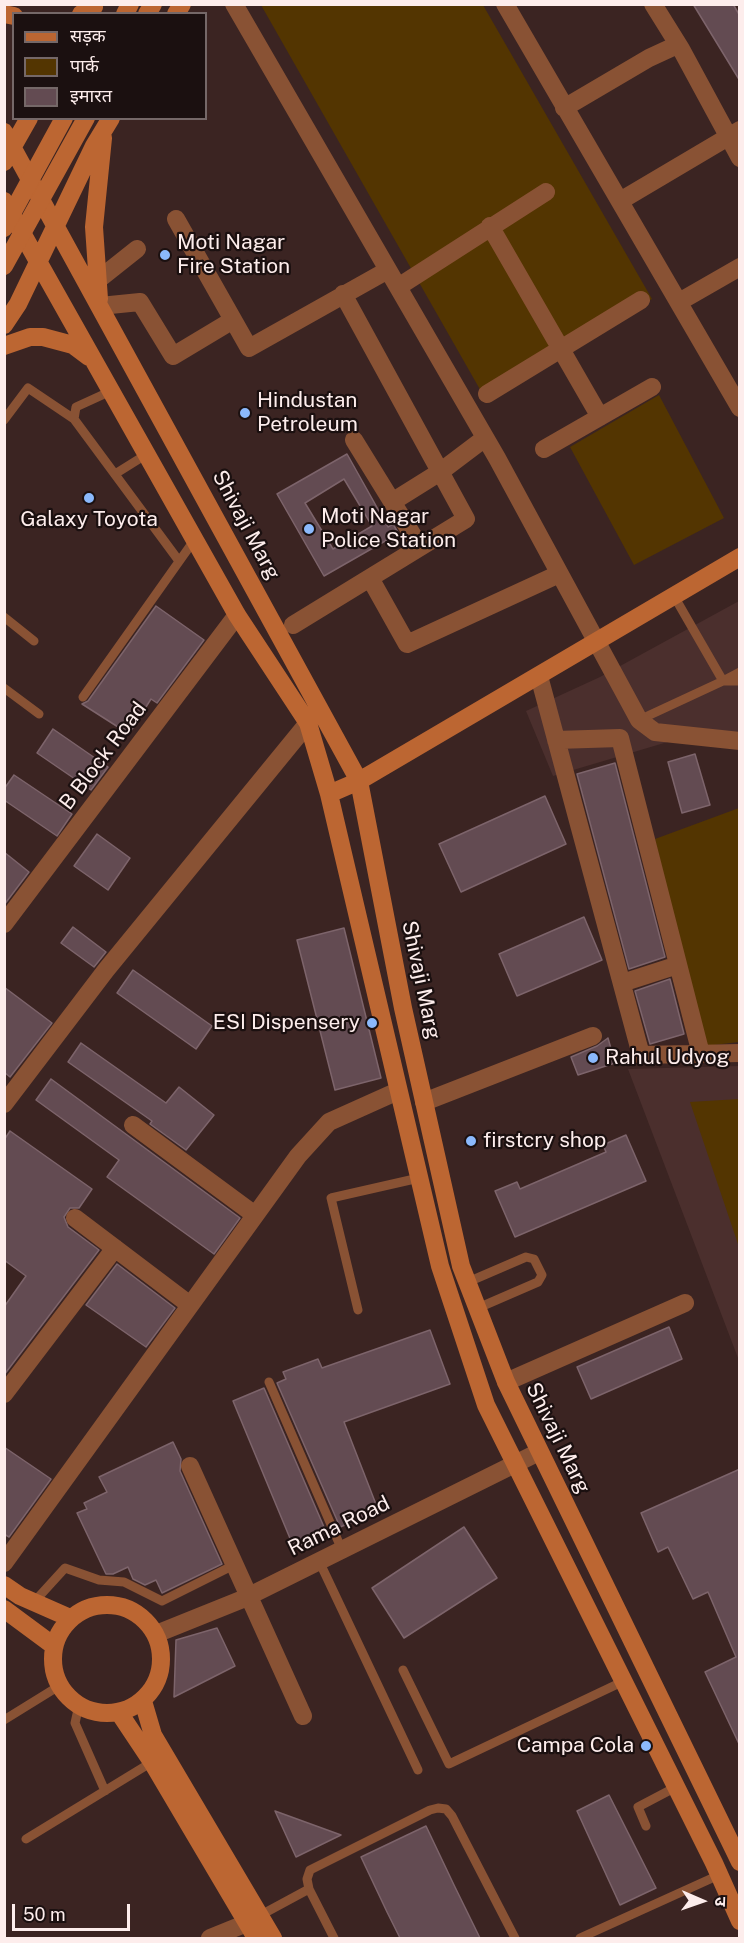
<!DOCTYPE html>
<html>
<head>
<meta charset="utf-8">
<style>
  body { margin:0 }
  #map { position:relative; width:744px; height:1943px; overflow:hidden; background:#3b2422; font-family:"Public Sans","Noto Sans Devanagari",sans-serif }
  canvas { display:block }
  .frame { position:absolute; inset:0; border:6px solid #fdedec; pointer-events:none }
  .legend { position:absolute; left:12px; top:12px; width:195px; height:108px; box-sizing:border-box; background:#1b1010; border:2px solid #756868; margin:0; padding:8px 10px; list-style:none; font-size:18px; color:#fdedec }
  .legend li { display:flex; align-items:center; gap:12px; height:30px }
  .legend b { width:30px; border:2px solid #756868 }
  .north { position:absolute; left:672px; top:1871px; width:60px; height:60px; -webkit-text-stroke:4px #1b1010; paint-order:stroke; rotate:92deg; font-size:16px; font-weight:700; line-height:24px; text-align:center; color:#fdedec }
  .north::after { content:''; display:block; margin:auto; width:21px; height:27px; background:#fdedec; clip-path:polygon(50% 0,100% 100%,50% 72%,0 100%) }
  .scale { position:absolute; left:12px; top:1904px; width:118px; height:27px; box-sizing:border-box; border:3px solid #fdedec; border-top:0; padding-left:8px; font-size:18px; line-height:21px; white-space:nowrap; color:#fdedec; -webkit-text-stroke:4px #1b1010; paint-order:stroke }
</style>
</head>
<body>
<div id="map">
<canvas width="744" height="1943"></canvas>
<div class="frame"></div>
<ul class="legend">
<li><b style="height:8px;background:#bc6632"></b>सड़क</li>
<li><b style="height:16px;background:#533501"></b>पार्क</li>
<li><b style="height:16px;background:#634b52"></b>इमारत</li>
</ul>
<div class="north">उ</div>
<div class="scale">50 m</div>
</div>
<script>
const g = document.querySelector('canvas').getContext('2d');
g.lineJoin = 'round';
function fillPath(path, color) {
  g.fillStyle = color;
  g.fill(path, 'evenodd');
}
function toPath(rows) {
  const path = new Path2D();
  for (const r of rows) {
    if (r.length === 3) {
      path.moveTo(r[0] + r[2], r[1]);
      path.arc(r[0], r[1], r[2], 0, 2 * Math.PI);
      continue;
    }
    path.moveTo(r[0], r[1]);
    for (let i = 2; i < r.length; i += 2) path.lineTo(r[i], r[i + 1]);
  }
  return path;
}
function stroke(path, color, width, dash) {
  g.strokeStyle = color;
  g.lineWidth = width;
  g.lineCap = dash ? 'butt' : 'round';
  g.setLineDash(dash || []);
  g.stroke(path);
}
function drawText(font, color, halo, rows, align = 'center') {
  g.font = font + ' "Public Sans",sans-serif';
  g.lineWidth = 4.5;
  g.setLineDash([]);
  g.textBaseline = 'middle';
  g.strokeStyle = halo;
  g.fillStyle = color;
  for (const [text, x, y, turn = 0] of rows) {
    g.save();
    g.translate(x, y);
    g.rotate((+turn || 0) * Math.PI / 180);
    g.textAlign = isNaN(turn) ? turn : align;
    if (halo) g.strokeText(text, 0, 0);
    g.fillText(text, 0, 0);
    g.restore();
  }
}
const built = toPath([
  [739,601,739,740,681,738,553,776,526,711,600,677],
  [739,1066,739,1358,738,1358,628,1069]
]);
const green = toPath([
  [261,5,483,5,652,299,486,400],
  [659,395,724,518,634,565,570,447],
  [739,808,739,1042,705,1046,655,839],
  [739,1099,740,1099,739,1247,690,1102]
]);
const building = toPath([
  [693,4,733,4,740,16,740,81,693,4],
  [347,454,388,527,393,524,403,541,392,548,387,540,324,576,277,494,347,454],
  [344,479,372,526,333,549,305,503,344,479],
  [156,606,204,640,157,703,151,699,129,734,82,704,88,701,156,606],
  [53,729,108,767,91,790,37,753,53,729],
  [695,754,710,805,682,813,668,762,695,754],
  [615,763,665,957,629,969,577,774,615,763],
  [14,775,72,814,57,836,4,800,4,789,14,775],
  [545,796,566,844,461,892,439,844,545,796],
  [97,834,130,858,108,890,74,866,97,834],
  [4,852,29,872,4,905,4,852],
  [584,917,602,960,517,996,499,954,584,917],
  [73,927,106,952,94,967,61,943,73,927],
  [344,928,381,1078,335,1090,297,940,344,928],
  [133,970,212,1026,196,1049,117,993,133,970],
  [670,979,684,1034,650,1044,635,991,670,979],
  [4,987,52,1023,10,1077,4,1072,4,987],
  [608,1038,615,1063,578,1075,571,1057,597,1046,608,1038],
  [81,1043,166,1103,179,1087,214,1115,186,1150,150,1124,152,1121,68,1062,81,1043],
  [51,1079,240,1218,214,1254,107,1177,119,1160,36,1100,51,1079],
  [10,1131,92,1189,79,1208,70,1208,64,1217,68,1227,99,1250,4,1375,4,1307,26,1276,4,1260,4,1140,10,1131],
  [626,1135,646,1181,515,1237,495,1191,517,1182,520,1189,606,1152,603,1145,626,1135],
  [117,1264,175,1308,146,1347,86,1305,117,1264],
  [669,1327,682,1359,591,1399,577,1367,669,1327],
  [430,1330,450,1384,344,1422,379,1512,340,1527,277,1383,286,1379,283,1372,318,1359,322,1368,430,1330],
  [264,1388,327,1534,294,1548,233,1401,264,1388],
  [173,1442,181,1459,180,1471,222,1564,162,1593,156,1580,145,1585,133,1579,128,1567,113,1574,106,1574,77,1513,87,1509,84,1503,107,1492,99,1477,173,1442],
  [4,1447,51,1479,9,1537,4,1534,4,1447],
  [740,1469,740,1746,705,1672,736,1657,708,1592,693,1599,668,1547,658,1552,641,1513,740,1469],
  [464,1527,497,1578,404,1638,372,1588,464,1527],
  [217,1628,235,1666,174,1697,176,1640,217,1628],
  [609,1795,656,1888,620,1905,577,1811,609,1795],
  [275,1811,341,1835,296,1857,275,1811],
  [426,1826,454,1885,480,1938,400,1938,387,1912,361,1857,426,1826]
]);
const lane = toPath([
  [111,391,76,407,74,419,179,561],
  [4,420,28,388,74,419],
  [115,474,147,454],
  [674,596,723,681,740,672],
  [4,617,34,641],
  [4,688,39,714],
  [83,697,195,539],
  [639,720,723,681,740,681],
  [468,1282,526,1257,534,1259,542,1275,538,1282,478,1308],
  [358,1310,331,1198,419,1178],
  [269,1382,342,1550],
  [319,1561,418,1770],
  [34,1602,65,1568,99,1580,124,1582,162,1601,234,1565],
  [403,1670,449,1764,624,1681],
  [79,1705,75,1723,105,1791],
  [4,1720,59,1686],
  [646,1826,638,1807,676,1787],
  [26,1839,152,1762],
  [259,1916,309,1889],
  [334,1938,309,1889,307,1879,310,1870,430,1810,438,1808,446,1809,452,1816,515,1938],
  [580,1938,719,1875]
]);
const street = toPath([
  [234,4,497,458,639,720,655,732,740,741],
  [505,4,740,408],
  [653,4,681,49],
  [564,108,649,58,675,46,681,49,740,158],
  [620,201,740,130],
  [176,219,249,348,388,270],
  [490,226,600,417],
  [98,280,137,249],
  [398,287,546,192],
  [679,302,740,267],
  [100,306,140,302,173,356,233,320],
  [487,394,641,300],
  [354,440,420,547],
  [544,449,652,387],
  [392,502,440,472,485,438],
  [370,578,407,644,559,574],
  [293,625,466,519,343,294],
  [539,676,641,1055,740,1053],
  [556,740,620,738,701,1054],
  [4,924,237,615],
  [622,983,678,965],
  [424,1102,593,1036],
  [4,1104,106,970,308,723],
  [133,1125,255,1215],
  [75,1218,190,1305],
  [506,1382,685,1303],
  [4,1394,115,1248],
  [190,1466,303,1716],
  [4,1563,298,1156,329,1122,398,1091],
  [156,1634,243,1599,539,1452],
  [210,1938,247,1923]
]);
const secondary = toPath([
  [4,14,14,16],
  [81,14,94,7],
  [125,14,130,4],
  [147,14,153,4],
  [176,14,182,4],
  [4,132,359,781,403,1008,461,1266,506,1382,740,1862],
  [4,162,29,118],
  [4,201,237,615,308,723,329,794,440,1266,486,1405,714,1863,740,1921],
  [99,299,94,227,103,138],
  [4,325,18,304,94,146,111,118],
  [4,346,30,337,43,337,73,345,89,357],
  [329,794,359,781,740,557],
  [4,1585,20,1596,70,1618],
  [107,1659,54],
  [4,1609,54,1646],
  [143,1701,153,1735,273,1938],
  [120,1714,152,1762,256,1938]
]);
const secondaryBridge = toPath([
  [4,228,64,118],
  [4,266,86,118]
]);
const markers = [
  [165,255,6,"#8bb9fc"],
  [245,413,6,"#8bb9fc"],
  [89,498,6,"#8bb9fc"],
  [309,529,6,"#8bb9fc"],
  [372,1023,6,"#8bb9fc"],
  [593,1058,6,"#8bb9fc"],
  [471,1141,6,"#8bb9fc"],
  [646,1746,6,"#8bb9fc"]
];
const poiNames = [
  ["Moti Nagar",177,243],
  ["Fire Station",177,267],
  ["Hindustan",257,401],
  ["Petroleum",257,425],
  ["Moti Nagar",321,517],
  ["Police Station",321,541],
  ["Galaxy Toyota",89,520,"center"],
  ["ESI Dispensery",360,1023,"right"],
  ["Rahul Udyog",605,1058],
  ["firstcry shop",483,1141],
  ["Campa Cola",634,1746,"right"]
];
const streetNames = [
  ["Shivaji Marg",246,525,62],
  ["B Block Road",103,756,-53],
  ["Shivaji Marg",421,980,78],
  ["Shivaji Marg",558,1438,64],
  ["Rama Road",339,1526,-26]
];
fillPath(built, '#4b2f2d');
fillPath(green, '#533501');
fillPath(building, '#634b52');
stroke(building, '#7d646b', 1.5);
stroke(lane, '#895234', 9);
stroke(street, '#895234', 18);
stroke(secondary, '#bc6632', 18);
stroke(secondaryBridge, '#bc6632', 18);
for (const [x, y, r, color] of markers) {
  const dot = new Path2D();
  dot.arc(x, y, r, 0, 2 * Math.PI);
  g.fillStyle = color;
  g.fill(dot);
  stroke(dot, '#1b1010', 2);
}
drawText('21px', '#fdedec', '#1b1010', poiNames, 'left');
drawText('21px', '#fdedec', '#1b1010', streetNames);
</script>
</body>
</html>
